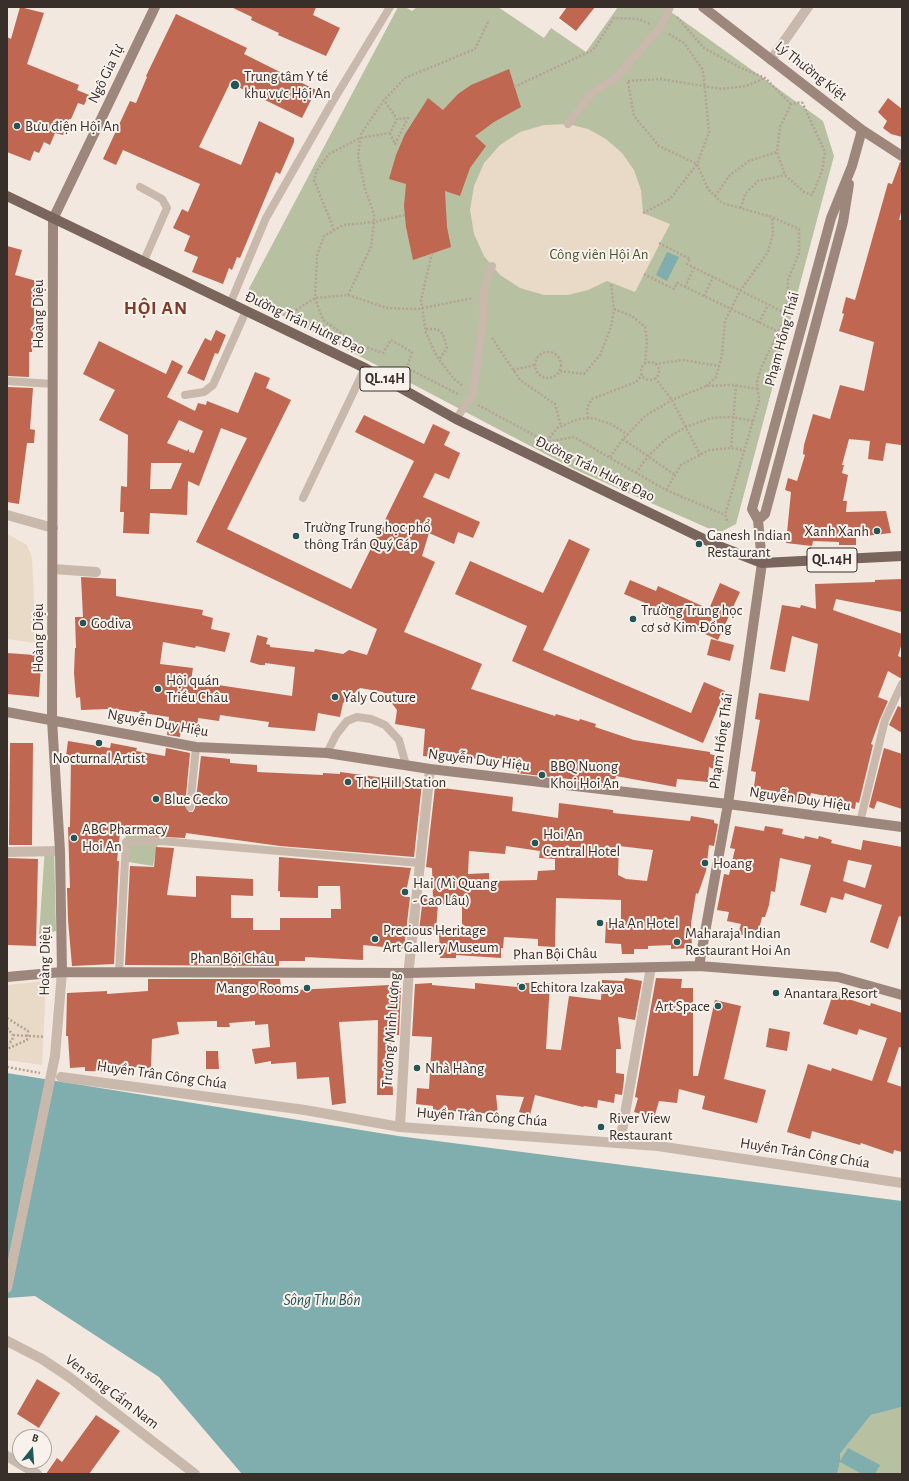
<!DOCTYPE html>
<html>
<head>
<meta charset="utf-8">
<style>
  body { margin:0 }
  #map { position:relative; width:909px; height:1481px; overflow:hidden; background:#f2e8df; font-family:"Alegreya Sans",sans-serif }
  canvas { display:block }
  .frame { position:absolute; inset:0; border:8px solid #382e2a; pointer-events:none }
  .north { position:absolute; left:12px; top:1429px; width:40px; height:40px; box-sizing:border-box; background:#f9f2ec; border:1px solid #aca49e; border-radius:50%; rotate:17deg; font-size:11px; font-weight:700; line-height:16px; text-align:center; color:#382e2a }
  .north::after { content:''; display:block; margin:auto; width:14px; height:18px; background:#225657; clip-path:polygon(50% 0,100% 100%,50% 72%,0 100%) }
</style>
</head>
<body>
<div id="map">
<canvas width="909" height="1481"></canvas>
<div class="frame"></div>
<div class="north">B</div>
</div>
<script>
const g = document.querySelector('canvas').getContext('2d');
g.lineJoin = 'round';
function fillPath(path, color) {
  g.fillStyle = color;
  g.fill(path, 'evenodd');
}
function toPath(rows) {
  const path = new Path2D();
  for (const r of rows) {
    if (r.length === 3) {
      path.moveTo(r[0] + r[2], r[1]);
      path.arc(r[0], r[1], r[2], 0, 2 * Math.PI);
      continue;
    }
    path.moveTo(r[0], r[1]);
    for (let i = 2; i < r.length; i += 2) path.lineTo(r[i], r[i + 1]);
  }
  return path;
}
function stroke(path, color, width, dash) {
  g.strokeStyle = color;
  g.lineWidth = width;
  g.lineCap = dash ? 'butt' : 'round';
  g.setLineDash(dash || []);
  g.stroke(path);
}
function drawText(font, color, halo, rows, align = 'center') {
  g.font = font + ' "Alegreya Sans",sans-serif';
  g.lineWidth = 4;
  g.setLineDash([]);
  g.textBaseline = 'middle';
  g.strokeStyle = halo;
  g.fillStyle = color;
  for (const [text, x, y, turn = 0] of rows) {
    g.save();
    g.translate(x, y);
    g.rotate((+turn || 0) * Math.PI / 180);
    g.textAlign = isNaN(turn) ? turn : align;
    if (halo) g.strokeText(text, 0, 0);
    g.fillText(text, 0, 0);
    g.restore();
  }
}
const green = toPath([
  [398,7,405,7,412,11,417,7,498,7,544,38,551,28,586,52,618,7,664,7,823,121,834,156,736,524,719,533,574,469,245,296],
  [126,833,159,838,153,866,122,861],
  [45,847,54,847,56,931,39,935],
  [902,1407,902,1474,837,1474,840,1462,840,1454,871,1415]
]);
const plaza = toPath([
  [568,124,588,129,606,139,622,153,634,170,641,190,643,213,670,224,635,292,607,281,588,290,568,295,544,295,520,288,500,275,484,256,474,234,470,210,474,186,484,163,500,145,520,132,544,125],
  [7,534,27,545,32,558,36,643,7,639],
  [46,981,42,1065,7,1060,7,985]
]);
const water = toPath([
  [667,252,679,257,667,281,656,275],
  [7,1073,398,1136,902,1201,902,1407,871,1415,840,1454,840,1461,848,1448,880,1465,875,1474,862,1474,840,1462,837,1474,242,1474,159,1377,35,1296,7,1298]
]);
const building = toPath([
  [20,7,44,13,27,64,79,85,77,90,89,95,84,105,78,103,71,119,69,119,63,135,55,133,50,145,44,142,39,153,34,151,30,161,7,152,7,37,11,39],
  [231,7,316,7,313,15,340,28,326,56,278,35,279,33,251,20,252,17],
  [567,7,595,7,576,31,559,18],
  [176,14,247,48,244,54,316,90,302,118,230,83,199,147,241,165,259,121,294,138,294,142,280,174,276,172,240,258,237,257,232,270,229,268,223,284,192,272,198,257,184,251,190,236,173,228,182,209,188,212,200,184,123,150,116,165,103,159,130,101,136,103,147,77,146,76],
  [509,69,521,107,494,122,475,136,486,146,470,168,460,196,445,191,447,227,451,247,413,260,406,227,404,206,406,184,389,179,396,155,405,134,428,98,443,110,458,94,471,85],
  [888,98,902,109,902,137,891,134,883,128,887,121,878,112],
  [900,162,902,162,902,209,899,220,902,220,901,445,886,443,883,461,868,459,870,441,849,439,842,465,844,465,842,473,848,475,843,501,847,501,846,512,886,511,891,533,856,537,856,545,839,545,839,542,813,541,812,546,786,543,791,492,785,490,788,478,797,481,805,455,803,454,804,445,813,414,830,419,840,385,864,391,874,342,839,331,844,314,842,313,846,297,855,300,888,183,892,184],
  [7,246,22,250,15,275,40,282,35,299,32,352,29,352,29,377,7,376],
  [216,330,226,335,218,354,215,353,204,381,187,373,205,338,211,341],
  [99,341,166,374,172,360,183,366,167,397,195,411,198,403,206,405,207,401,238,413,255,372,270,378,266,388,291,400,227,529,351,589,414,461,355,432,364,415,424,444,433,424,450,432,444,445,460,453,449,479,435,473,423,497,480,522,473,538,458,532,454,544,429,533,422,556,435,562,404,632,482,664,471,689,555,716,556,714,579,721,580,719,596,724,595,727,634,740,710,752,710,754,717,756,713,769,709,767,708,782,677,779,676,787,616,776,615,780,604,778,604,783,516,773,517,764,481,754,480,760,462,755,461,760,423,756,425,729,395,724,397,710,383,692,360,688,343,703,340,717,318,713,315,731,268,727,269,722,220,715,219,721,198,718,197,730,181,728,180,737,167,735,169,717,109,708,108,709,81,710,80,697,76,698,74,673,75,648,76,648,75,617,83,617,81,577,116,579,116,596,203,610,202,615,213,618,211,629,230,633,225,652,196,646,195,648,163,642,160,664,193,668,191,681,292,696,295,667,265,663,265,665,260,665,250,662,257,635,268,638,266,644,270,645,270,647,314,652,315,649,343,654,349,650,367,655,377,629,196,542,247,438,221,428,199,486,188,481,187,515,150,513,149,534,123,533,124,512,120,512,121,486,127,487,128,435,99,420,115,390,83,374],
  [179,420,203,431,194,453,189,452,189,449,187,451,167,443],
  [151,463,182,463,171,489,150,489],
  [7,387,33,388,30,429,35,430,34,443,27,443,19,504,7,502],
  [569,539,590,549,543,650,691,713,704,682,725,691,703,743,512,661,527,626,455,594,470,561,543,593],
  [902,579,902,612,836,599,833,610,902,634,902,643,898,656,902,658,902,679,888,671,878,697,888,701,880,719,871,744,873,745,859,803,856,802,855,809,834,805,835,798,811,793,808,804,753,794,756,772,751,771,760,720,755,719,759,693,809,701,818,644,792,636,785,672,770,669,782,605,800,608,801,605,816,609,815,584,875,582,875,580],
  [630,580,656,591,658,586,709,609,720,583,740,592,718,640,649,608,650,605,624,594],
  [711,639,734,645,730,661,707,655],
  [7,653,35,655,34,663,41,664,39,697,7,694],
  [898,706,902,708,902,733,889,725],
  [68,741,110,748,111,743,137,748,136,751,165,756,166,748,190,753,185,806,189,812,193,812,195,808,201,756,230,759,230,763,257,765,257,772,323,775,323,773,340,774,340,772,422,783,414,857,280,846,186,833,185,838,143,836,120,833,117,861,119,861,114,964,72,966,68,920,67,888,70,888,68,827,70,827,71,757,66,756],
  [10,743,33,743,32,845,9,845],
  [884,748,902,754,902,809,877,801,874,809,869,807],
  [435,787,513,797,512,811,558,818,559,803,613,810,613,813,690,821,691,816,714,820,714,823,718,824,714,846,709,845,706,871,698,894,696,893,691,923,692,948,671,949,671,945,648,946,648,949,634,949,634,954,622,954,621,944,605,943,606,922,621,923,621,900,556,898,555,947,538,946,538,939,504,937,503,948,501,948,501,958,456,955,456,958,440,958,439,932,462,931,462,905,438,904,436,930,419,930,423,898,433,899,432,868,426,867],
  [506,846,540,851,539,858,555,859,555,870,538,871,537,880,489,881,489,873,468,874,469,851,505,854],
  [619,846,653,850,647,881,626,879,618,875],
  [735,826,764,831,765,826,783,829,782,834,804,839,805,836,818,839,819,836,832,840,831,843,861,850,863,840,902,847,902,917,899,916,888,949,870,942,882,905,845,893,843,900,831,897,826,913,800,905,811,865,780,858,775,892,771,891,769,905,765,917,762,917,757,938,738,934,741,924,727,921,729,912,717,910,724,874,729,875,735,849,730,848],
  [848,860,872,865,865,888,843,881],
  [156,847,174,848,167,895,196,897,196,876,253,879,253,896,231,895,231,918,253,918,253,930,280,930,280,918,331,918,331,909,341,909,340,886,318,886,318,898,280,897,280,891,278,891,279,857,411,868,405,897,410,897,404,949,363,945,363,960,305,957,305,961,279,961,279,966,125,965,130,866,154,867],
  [7,858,38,859,36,946,7,945],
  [625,978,642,981,635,1020,618,1017,621,1049,616,1049,616,1073,624,1074,624,1080,622,1095,615,1094,614,1103,598,1100,597,1108,584,1106,583,1107,535,1095,530,1115,519,1112,524,1097,496,1095,498,1114,433,1110,433,1106,416,1104,417,1088,429,1089,432,1037,412,1036,415,984,432,983,432,985,475,989,475,983,517,987,517,983,550,983,546,1049,561,1050,569,996,601,1000,602,980,624,981],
  [656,978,682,979,681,988,693,988,693,1076,698,1076,715,1000,741,1006,724,1079,766,1090,757,1123,702,1109,705,1096,679,1089,677,1103,659,1101,654,1118,634,1112,638,1098,635,1097],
  [148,979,280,979,281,987,296,986,296,990,389,985,389,988,401,988,399,1035,392,1035,391,1042,393,1095,377,1095,378,1020,339,1022,346,1103,332,1105,329,1077,297,1079,296,1062,271,1064,271,1061,255,1064,252,1049,270,1047,268,1024,255,1025,255,1021,229,1023,230,1027,217,1027,217,1021,177,1022,179,1034,152,1039,151,1068,130,1067,130,1072,85,1071,85,1067,70,1068,68,1036,66,1036,67,993,107,991,107,994,148,991],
  [833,994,870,1006,871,1003,902,1013,902,1048,899,1047,887,1082,902,1087,902,1152,894,1150,893,1154,861,1143,860,1145,812,1131,810,1139,787,1132,808,1064,831,1071,832,1068,872,1081,887,1038,859,1029,857,1035,823,1024],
  [769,1028,790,1032,787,1051,766,1047],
  [206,1051,218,1051,219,1069,206,1069],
  [37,1379,60,1393,39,1428,17,1414],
  [96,1415,120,1431,89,1474,46,1474,57,1458,62,1462]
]);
const path = toPath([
  [677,17,704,48,739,67,765,78,791,104],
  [628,81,660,79,722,89,746,86,765,78],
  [628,82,634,116,659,146,697,164,708,189,722,203,772,217,799,229,799,253,788,280,787,314,761,368,757,382,759,401,725,515,728,523],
  [514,87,593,50,614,18,639,19,650,24],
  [802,102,825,152,822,171,812,195,804,192,785,175,777,152,780,127,791,104,802,102],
  [390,133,395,144,408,118,397,119],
  [715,196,730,175,749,161,777,152],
  [741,208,745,194,758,181,785,175],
  [643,213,670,199,697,164,709,132,703,70,684,43,669,34],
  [405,215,374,222,343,225,324,236,317,255,315,298,323,320,357,344,383,353,391,340,412,352,407,368,460,395],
  [334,230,314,180,317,170,329,154,360,138,390,133,397,119,384,100],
  [659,243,690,259,687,264,787,314],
  [432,253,421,300,426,333,437,357,454,379,463,386],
  [644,274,674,289,677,283,779,332],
  [685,287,694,268],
  [348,295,371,247,374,222,374,214,365,189,358,156,361,134,384,100,405,78,475,49,489,20],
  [704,296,713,277],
  [614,309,632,316,645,327,647,341,645,363],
  [288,319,296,310,315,298,348,295,387,308,418,309,473,298],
  [759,323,768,305],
  [426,329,437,329,443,334,447,348,439,360],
  [492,338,520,380,555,404,561,426],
  [548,365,13],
  [650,371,9],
  [655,364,683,360,719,366],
  [513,370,535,365],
  [560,371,584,374,600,355,611,327,614,309,611,283],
  [655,378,672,400,700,455],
  [736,385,731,448,744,450],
  [706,386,716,377,722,355,725,321,740,291,768,252,773,234,772,217],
  [478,405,547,442,574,437,666,490,725,515],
  [588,418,587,408,592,399,636,382,642,375],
  [623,439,675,475],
  [547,441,557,428,578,419,593,418,611,424,628,435],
  [610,457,623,439,645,416,672,400,706,386,733,385,758,389],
  [636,473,648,456,667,438,686,427,711,418,733,417,753,421],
  [666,490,681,465,709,450,731,448],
  [7,1018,28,1031,27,1040,7,1049],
  [7,1028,13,1035,12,1041,7,1044],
  [13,1035,45,1037],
  [7,1067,40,1073]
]);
const lane = toPath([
  [568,124,592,93,616,78,643,47,660,28,670,7],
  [140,187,162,199,167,208,143,263],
  [230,304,266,218,330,106,390,7],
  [7,381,53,384],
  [185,395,204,392,213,385,246,311],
  [456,419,473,394,483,322,484,289,492,266],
  [303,498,365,368],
  [327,753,336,735,347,721,357,717,371,719,385,725,399,740,406,765],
  [190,807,196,747],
  [860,822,885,720,902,684],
  [119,972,126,842,161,841,420,863]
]);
const street = toPath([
  [771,60,808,7],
  [7,515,53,528],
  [53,569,96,572],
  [7,852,60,851],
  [55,1056,62,972],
  [61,1077,305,1110,400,1127,658,1146,902,1183],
  [400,1127,409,967,430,769],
  [620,1142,651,967],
  [7,1341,42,1359,69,1377,195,1474],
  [7,1456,37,1474]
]);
const secondary = toPath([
  [703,7,862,130,902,156],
  [758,520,765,514,843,222,849,184],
  [7,712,196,747,327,753,430,769,728,804,902,827],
  [699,966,728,804,762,563,758,520,752,509,831,218,852,166,862,130],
  [62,972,60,851,52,720,53,219,155,7],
  [7,977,62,972,409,973,699,966,838,977,902,995]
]);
const primary = toPath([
  [7,196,365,368,456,419,716,545,762,563,902,556]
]);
const streetBridge = toPath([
  [7,1288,55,1056]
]);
const markers = [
  [235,85,5,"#225657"],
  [17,126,4,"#225657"],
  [877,531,4,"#225657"],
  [296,536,4,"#225657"],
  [699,544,4,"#225657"],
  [633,619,4,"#225657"],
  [83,623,4,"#225657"],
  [158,689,4,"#225657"],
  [335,697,4,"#225657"],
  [99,743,4,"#225657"],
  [542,775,4,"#225657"],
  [348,782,4,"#225657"],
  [156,799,4,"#225657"],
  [74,838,4,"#225657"],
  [535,843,4,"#225657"],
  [705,863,4,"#225657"],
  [405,892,4,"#225657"],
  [600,923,4,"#225657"],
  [375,939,4,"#225657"],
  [677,942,4,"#225657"],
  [522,987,4,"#225657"],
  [307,988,4,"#225657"],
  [776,993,4,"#225657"],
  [718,1006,4,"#225657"],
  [417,1068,4,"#225657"],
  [601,1127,4,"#225657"]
];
const shields = [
  [385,379,50],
  [832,560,50]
];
const shieldNames = [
  ["QL.14H",385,379],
  ["QL.14H",832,560]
];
const streetNames = [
  ["Lý Thường Kiệt",811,71,38],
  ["Ngô Gia Tự",106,74,-64],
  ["Hoàng Diệu",38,314,-90],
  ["Đường Trần Hưng Đạo",305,323,25],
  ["Phạm Hồng Thái",782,339,-75],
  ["Đường Trần Hưng Đạo",595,469,26],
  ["Hoàng Diệu",38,638,-90],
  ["Nguyễn Duy Hiệu",158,723,10],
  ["Phạm Hồng Thái",721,741,-82],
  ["Nguyễn Duy Hiệu",479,760,7],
  ["Nguyễn Duy Hiệu",800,799,8],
  ["Phan Bội Châu",555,954,-1],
  ["Phan Bội Châu",232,958],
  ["Hoàng Diệu",45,961,-89],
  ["Trương Minh Lượng",391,1030,-86],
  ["Huyền Trân Công Chúa",162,1075,8],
  ["Huyền Trân Công Chúa",482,1117,4],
  ["Huyền Trân Công Chúa",805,1153,9],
  ["Ven sông Cẩm Nam",112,1392,37]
];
const poiNames = [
  ["Trung tâm Y tế",244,76],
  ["khu vực Hội An",244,93],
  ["Bưu điện Hội An",25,126],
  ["Trường Trung học phổ",304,527],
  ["thông Trần Quý Cáp",304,544],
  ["Xanh Xanh",869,531,"right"],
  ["Ganesh Indian",707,535],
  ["Restaurant",707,552],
  ["Trường Trung học",641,610],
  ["cơ sở Kim Đồng",641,627],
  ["Godiva",91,623],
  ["Hội quán",166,680],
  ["Triều Châu",166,697],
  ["Yaly Couture",343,697],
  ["Nocturnal Artist",99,758,"center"],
  ["BBQ Nuong",550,766],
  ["Khoi Hoi An",550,783],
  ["The Hill Station",356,782],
  ["Blue Gecko",164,799],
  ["ABC Pharmacy",82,829],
  ["Hoi An",82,846],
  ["Hoi An",543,834],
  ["Central Hotel",543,851],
  ["Hoang",713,863],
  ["Hai (Mì Quang",413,883],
  ["- Cao Lâu)",413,900],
  ["Ha An Hotel",608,923],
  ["Precious Heritage",383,930],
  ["Art Gallery Museum",383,947],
  ["Maharaja Indian",685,933],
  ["Restaurant Hoi An",685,950],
  ["Echitora Izakaya",530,987],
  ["Mango Rooms",299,988,"right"],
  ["Anantara Resort",784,993],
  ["Art Space",710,1006,"right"],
  ["Nhà Hàng",425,1068],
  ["River View",609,1118],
  ["Restaurant",609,1135]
];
const parkNames = [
  ["Công viên Hội An",599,254]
];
const waterNames = [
  ["Sông Thu Bồn",322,1300]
];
const districtNames = [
  ["HỘI AN",156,308]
];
fillPath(green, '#b7c0a0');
fillPath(plaza, '#e9d9c7');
fillPath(water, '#80adad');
fillPath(building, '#bf6750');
stroke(path, '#b5a296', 2.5, [2, 2]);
stroke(lane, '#c9b8ac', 8);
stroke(street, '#c9b8ac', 10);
stroke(secondary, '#9d877d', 10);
stroke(primary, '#79655c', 10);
stroke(streetBridge, '#c9b8ac', 10);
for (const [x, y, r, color] of markers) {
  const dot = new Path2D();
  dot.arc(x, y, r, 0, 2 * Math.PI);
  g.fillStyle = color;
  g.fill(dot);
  stroke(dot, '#f9f2ec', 1.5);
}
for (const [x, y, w] of shields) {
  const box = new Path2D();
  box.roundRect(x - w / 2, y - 12, w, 24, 3);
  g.fillStyle = '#f9f2ec';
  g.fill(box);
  stroke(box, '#382e2a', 1);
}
drawText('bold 14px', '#382e2a', null, shieldNames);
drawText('15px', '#382e2a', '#f9f2ec', streetNames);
drawText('15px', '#382e2a', '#f9f2ec', poiNames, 'left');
drawText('15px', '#48552f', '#f9f2ec', parkNames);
drawText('italic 16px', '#225657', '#f9f2ec', waterNames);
g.letterSpacing = '1px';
drawText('bold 19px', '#823a28', '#f9f2ec', districtNames);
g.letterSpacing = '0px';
</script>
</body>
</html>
